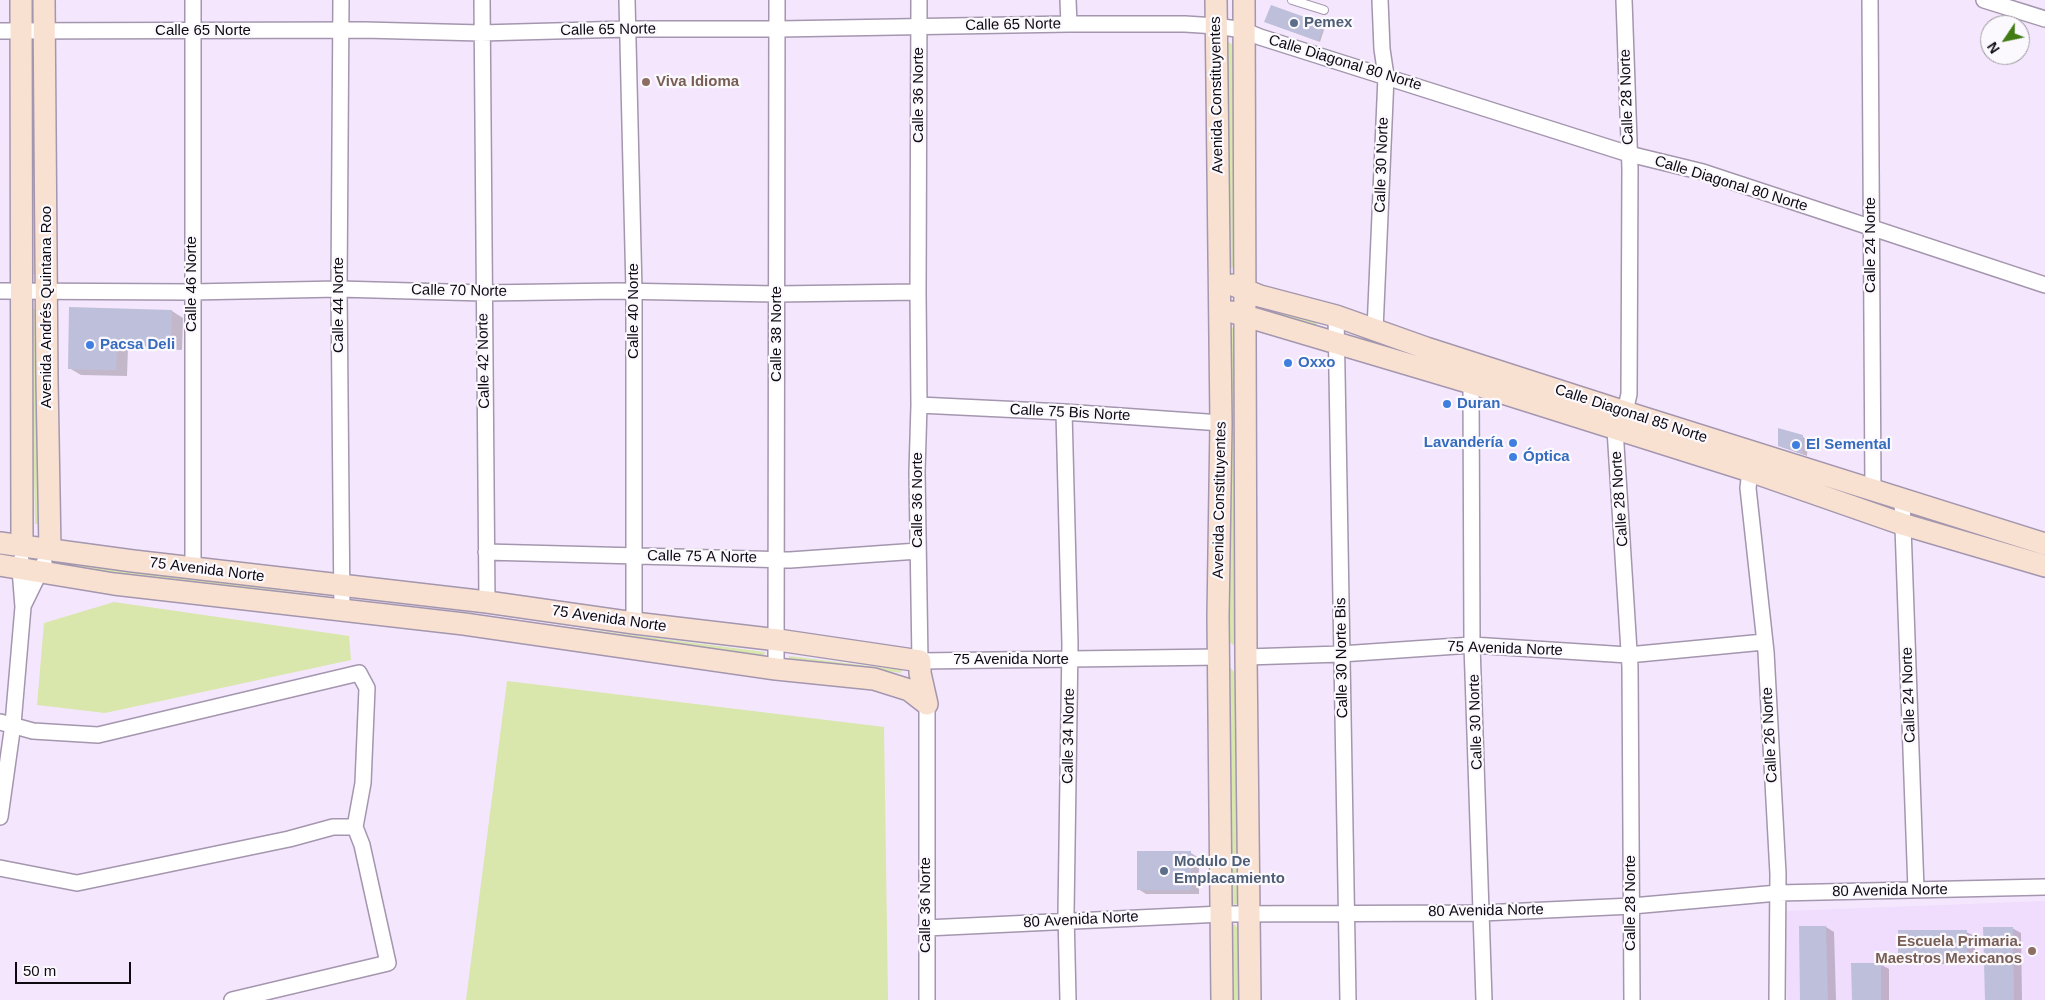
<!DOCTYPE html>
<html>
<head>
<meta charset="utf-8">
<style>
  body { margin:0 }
  #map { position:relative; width:2045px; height:1000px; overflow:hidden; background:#f4e7fd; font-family:Helvetica,sans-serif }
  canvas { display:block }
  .north { position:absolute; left:1980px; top:15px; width:50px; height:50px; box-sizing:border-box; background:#fcf9fe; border:1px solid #9d999f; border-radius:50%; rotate:236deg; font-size:14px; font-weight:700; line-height:20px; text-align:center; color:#0e0911 }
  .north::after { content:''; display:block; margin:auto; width:18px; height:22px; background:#417b13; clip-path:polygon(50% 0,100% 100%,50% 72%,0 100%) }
  .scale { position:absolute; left:15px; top:962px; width:116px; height:22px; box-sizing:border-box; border:2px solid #0e0911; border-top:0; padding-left:6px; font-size:15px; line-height:18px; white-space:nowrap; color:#0e0911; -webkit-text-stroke:4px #fcf9fe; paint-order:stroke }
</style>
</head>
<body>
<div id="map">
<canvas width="2045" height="1000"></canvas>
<div class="north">N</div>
<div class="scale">50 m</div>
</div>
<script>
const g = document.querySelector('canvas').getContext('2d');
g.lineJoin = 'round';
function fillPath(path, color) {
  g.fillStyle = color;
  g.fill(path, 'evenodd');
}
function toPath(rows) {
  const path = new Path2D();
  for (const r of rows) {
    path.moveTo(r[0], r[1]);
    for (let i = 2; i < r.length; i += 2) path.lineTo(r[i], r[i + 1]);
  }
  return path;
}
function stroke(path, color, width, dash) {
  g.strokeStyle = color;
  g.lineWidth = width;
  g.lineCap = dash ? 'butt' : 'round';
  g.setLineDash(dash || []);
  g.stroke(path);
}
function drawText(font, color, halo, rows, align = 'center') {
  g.font = font + ' Helvetica,sans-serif';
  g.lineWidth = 4.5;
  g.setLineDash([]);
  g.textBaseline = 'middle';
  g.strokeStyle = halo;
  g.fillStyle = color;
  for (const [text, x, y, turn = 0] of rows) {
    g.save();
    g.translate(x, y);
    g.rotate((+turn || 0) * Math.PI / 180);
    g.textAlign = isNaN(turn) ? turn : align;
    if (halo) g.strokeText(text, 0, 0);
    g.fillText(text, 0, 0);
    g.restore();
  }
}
const built = toPath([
  [2045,901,2045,1000,1787,1000,1785,911]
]);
const green = toPath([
  [1229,42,1234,46,1236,265,1230,269,1226,262,1224,47],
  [30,50,35,50,35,274,31,274],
  [1259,305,1317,322,1316,329,1258,311],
  [31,309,35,309,40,524,35,524],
  [1232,327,1236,331,1237,640,1233,645,1228,640,1226,330],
  [1919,514,2045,553,2045,559,1917,519,1915,516],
  [56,561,116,569,331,597,331,601,115,574,56,565],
  [357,600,765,652,764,656,357,604],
  [114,602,349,636,351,660,105,713,37,705,44,623],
  [789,656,902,670,901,673,789,659],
  [1231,668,1236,675,1239,903,1234,905,1232,902,1228,675],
  [507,681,884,727,888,1000,466,1000],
  [1234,924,1239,929,1240,1000,1231,1000,1230,927]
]);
const shadow = toPath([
  [1268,23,1323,25,1325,27,1320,42],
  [172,311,183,318,182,350,128,348,127,376,81,375,69,368],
  [1803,437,1808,440,1807,456,1779,446],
  [1191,853,1199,858,1199,894,1146,894,1138,889],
  [1826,927,1834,932,1836,1000,1802,1000],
  [2012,928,2021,933,2022,1000,1986,1000],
  [1966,932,1975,936,1975,964,1908,964,1900,959],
  [1880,964,1889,969,1889,1000,1853,1000]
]);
const building = toPath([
  [1271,5,1324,24,1318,41,1264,22],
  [69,307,172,310,171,344,117,343,116,370,68,369],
  [1778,428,1803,435,1802,454,1778,446],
  [1137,851,1191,851,1191,890,1137,890],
  [1799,926,1826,926,1828,1000,1800,1000],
  [1983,927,2013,927,2014,1000,1985,1000],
  [1898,930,1967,930,1967,960,1898,960],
  [1851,963,1881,963,1881,1000,1852,1000]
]);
const lane = toPath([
  [1292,0,1324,10]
]);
const street = toPath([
  [341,0,339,289,342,611],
  [482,0,487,602],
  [627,0,634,291,634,623],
  [919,0,918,292,919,405,917,472,920,661,1220,657],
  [1068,0,1069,24],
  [1624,0,1630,169,1629,394,1625,412,1615,429,1630,667,1632,1000],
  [1870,0,1873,490],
  [1984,0,2045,19],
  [0,31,364,30,481,33,628,29,779,29,1069,24,1185,24,1216,26,1243,30,1260,37,1629,154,1703,172,2045,285],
  [0,291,192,292,339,289,484,293,617,291,776,294,918,292],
  [1336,316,1348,1000],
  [1375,330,1385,100,1386,76,1382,49,1380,0],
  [1471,383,1472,645,1484,1000],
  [919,405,1064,412,1221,423],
  [1064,412,1070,644,1066,913,1068,1000],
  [1750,471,1748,488,1766,652,1778,874,1777,1000],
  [1902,499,1916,890],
  [486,552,790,560,918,551],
  [193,568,193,0],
  [23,606,44,563],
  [1246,657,1341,654,1472,645,1628,655,1764,642],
  [776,669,777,0],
  [927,704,927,1000],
  [0,722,33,731,98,735,359,673,367,688,363,783,355,827,362,845,388,963,232,1000],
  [0,817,13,724,23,607,20,569,21,560],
  [0,868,77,883,289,839,333,827,355,827],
  [926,928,1222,914,1482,913,1632,906,1778,893,2045,887]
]);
const secondary = toPath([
  [21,0,22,546],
  [44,0,47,380,50,550],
  [1216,0,1221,423,1218,617,1222,1000],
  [1244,0,1246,657,1250,1000],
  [1233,285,1260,296,1336,316,1426,348,1625,412,2045,544],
  [1232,312,1471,383,1750,471,1902,524,2045,566],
  [0,543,133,561,487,602,634,623,778,640,920,661,920,673,927,704],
  [0,565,114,584,464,624,776,669,874,679,909,690,927,704]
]);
const markers = [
  [1294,23,5,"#5c6f8a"],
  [646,82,5,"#8d6e63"],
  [90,345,5,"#3f7fe0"],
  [1288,363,5,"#3f7fe0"],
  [1447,404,5,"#3f7fe0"],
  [1513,443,5,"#3f7fe0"],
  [1796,445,5,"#3f7fe0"],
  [1513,457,5,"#3f7fe0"],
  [1164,871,5,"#5c6f8a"],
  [2032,951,5,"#8d6e63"]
];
const serviceNames = [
  ["Pemex",1304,23],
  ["Modulo De",1174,862],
  ["Emplacamiento",1174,879]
];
const streetNames = [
  ["Calle 65 Norte",1013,25,-1],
  ["Calle 65 Norte",608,30,-1],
  ["Calle 65 Norte",203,31],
  ["Calle Diagonal 80 Norte",1345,63,17],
  ["Calle 36 Norte",919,95,-90],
  ["Avenida Constituyentes",1217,95,-91],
  ["Calle 28 Norte",1627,97,-92],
  ["Calle 30 Norte",1382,165,-88],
  ["Calle Diagonal 80 Norte",1731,184,17],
  ["Calle 24 Norte",1871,245,-90],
  ["Calle 46 Norte",192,284,-90],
  ["Calle 70 Norte",459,291,1],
  ["Calle 44 Norte",339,305,-90],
  ["Avenida Andrés Quintana Roo",47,307,-90],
  ["Calle 40 Norte",634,311,-90],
  ["Calle 38 Norte",777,334,-90],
  ["Calle 42 Norte",484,361,-91],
  ["Calle 75 Bis Norte",1070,413,3],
  ["Calle Diagonal 85 Norte",1631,414,18],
  ["Calle 28 Norte",1620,499,-94],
  ["Calle 36 Norte",918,500,-90],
  ["Avenida Constituyentes",1220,500,-89],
  ["Calle 75 A Norte",702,557,1],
  ["75 Avenida Norte",207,570,7],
  ["75 Avenida Norte",609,619,8],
  ["75 Avenida Norte",1505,649,2],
  ["Calle 30 Norte Bis",1342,658,-91],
  ["75 Avenida Norte",1011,660],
  ["Calle 24 Norte",1909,695,-92],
  ["Calle 30 Norte",1476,722,-92],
  ["Calle 26 Norte",1770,735,-93],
  ["Calle 34 Norte",1069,736,-89],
  ["80 Avenida Norte",1890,891,-1],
  ["Calle 28 Norte",1631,903,-90],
  ["Calle 36 Norte",926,905,-90],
  ["80 Avenida Norte",1486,911,-1],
  ["80 Avenida Norte",1081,920,-3]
];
const educationNames = [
  ["Viva Idioma",656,82],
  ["Escuela Primaria.",2022,942,"right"],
  ["Maestros Mexicanos",2022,959,"right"]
];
const shopNames = [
  ["Pacsa Deli",100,345],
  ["Oxxo",1298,363],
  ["Duran",1457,404],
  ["Lavandería",1503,443,"right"],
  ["El Semental",1806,445],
  ["Óptica",1523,457]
];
fillPath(built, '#f0dcfd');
fillPath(green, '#d9e6ac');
fillPath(shadow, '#0003');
fillPath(building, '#bebfdb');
stroke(lane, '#a496ae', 10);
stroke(street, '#a496ae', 18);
stroke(secondary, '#a496ae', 24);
stroke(lane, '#fff', 8);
stroke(street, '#fff', 15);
stroke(secondary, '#f9e1d1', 21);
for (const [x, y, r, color] of markers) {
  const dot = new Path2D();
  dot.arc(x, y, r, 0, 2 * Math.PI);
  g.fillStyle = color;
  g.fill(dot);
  stroke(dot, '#fcf9fe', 2);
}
drawText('bold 15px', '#4e5e75', '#fcf9fe', serviceNames, 'left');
drawText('15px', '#0e0911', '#fcf9fe', streetNames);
drawText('bold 15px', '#785e54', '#fcf9fe', educationNames, 'left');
drawText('bold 15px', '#366cbe', '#fcf9fe', shopNames, 'left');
</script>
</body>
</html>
